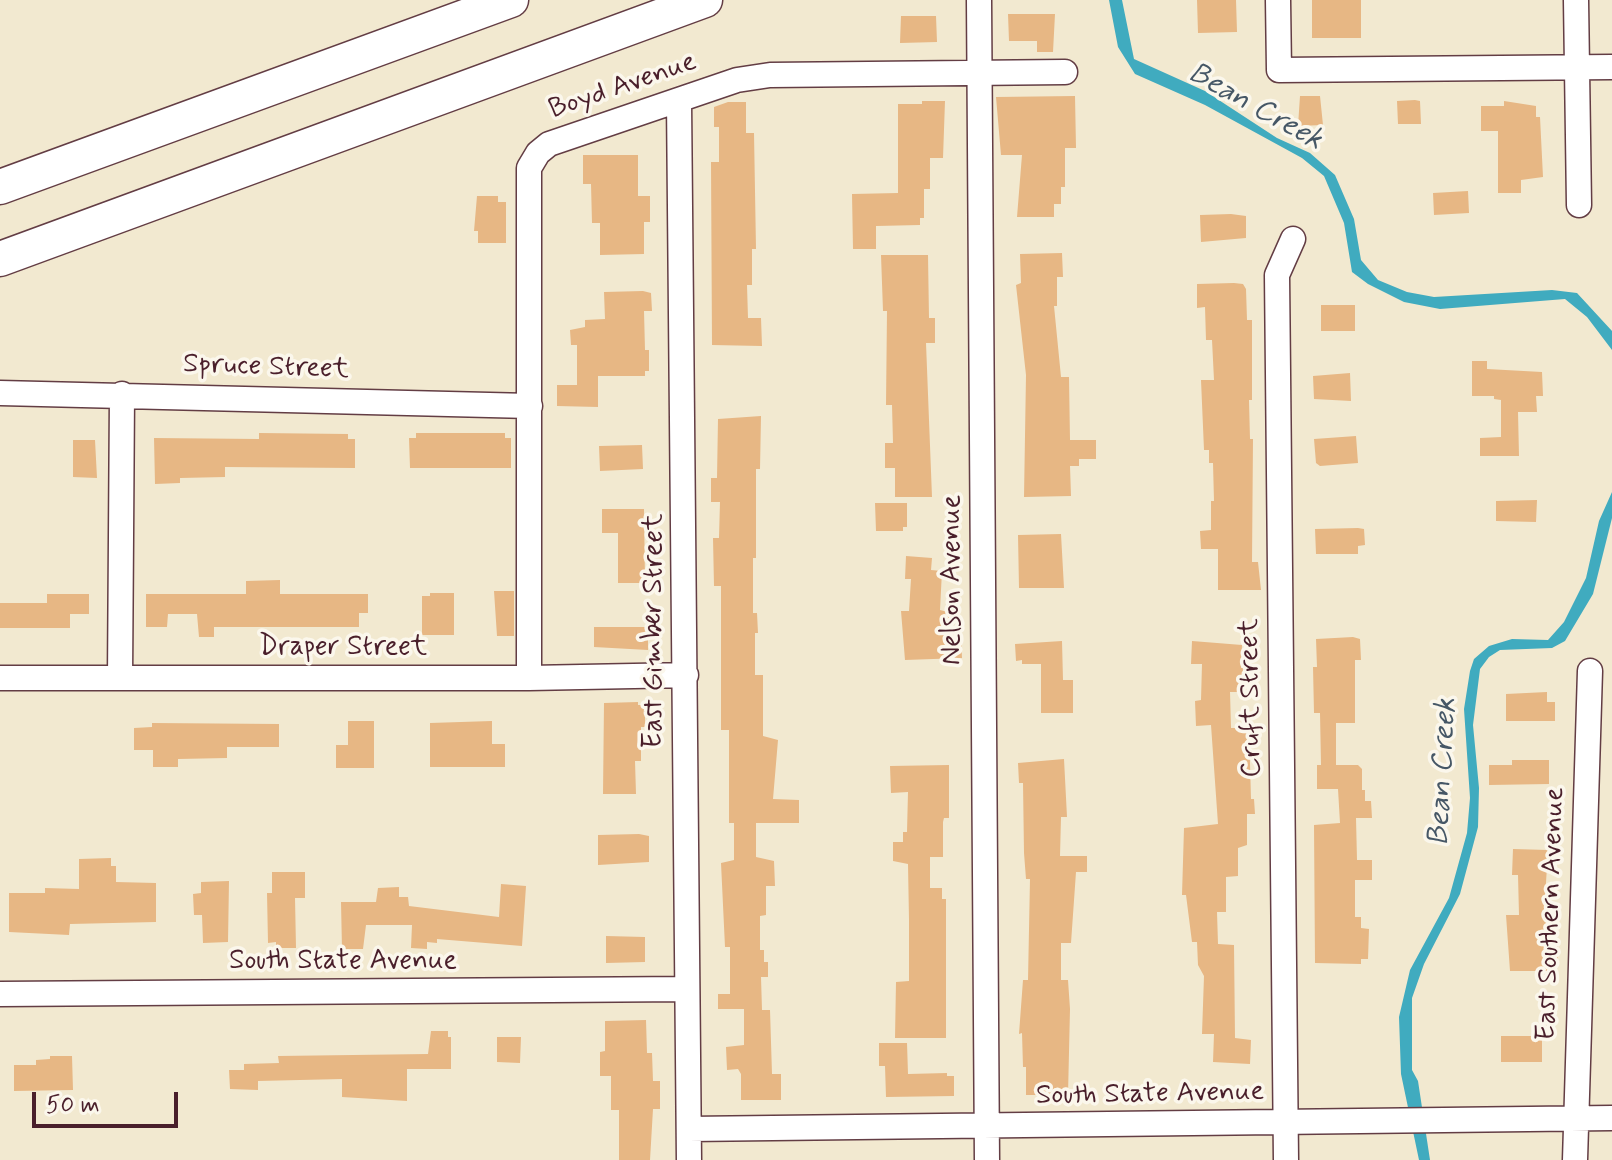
<!DOCTYPE html>
<html>
<head>
<meta charset="utf-8">
<style>
  body { margin:0 }
  #map { position:relative; width:1612px; height:1160px; overflow:hidden; background:#f2e9d0; font-family:Mynerve,sans-serif }
  canvas { display:block }
  .scale { position:absolute; left:32px; top:1092px; width:146px; height:36px; box-sizing:border-box; border:4px solid #4a1f2b; border-top:0; padding-left:10px; font-size:24px; line-height:28px; white-space:nowrap; color:#4a1f2b; -webkit-text-stroke:6px #fbf7ec; paint-order:stroke }
</style>
</head>
<body>
<div id="map">
<canvas width="1612" height="1160"></canvas>
<div class="scale">50 m</div>
</div>
<script>
const g = document.querySelector('canvas').getContext('2d');
g.lineJoin = 'round';
function fillPath(path, color) {
  g.fillStyle = color;
  g.fill(path, 'evenodd');
}
function toPath(rows) {
  const path = new Path2D();
  for (const r of rows) {
    path.moveTo(r[0], r[1]);
    for (let i = 2; i < r.length; i += 2) path.lineTo(r[i], r[i + 1]);
  }
  return path;
}
function stroke(path, color, width, dash) {
  g.strokeStyle = color;
  g.lineWidth = width;
  g.lineCap = dash ? 'butt' : 'round';
  g.setLineDash(dash || []);
  g.stroke(path);
}
function drawText(font, color, halo, rows, align = 'center') {
  g.font = font + ' Mynerve,sans-serif';
  g.lineWidth = 7;
  g.setLineDash([]);
  g.textBaseline = 'middle';
  g.strokeStyle = halo;
  g.fillStyle = color;
  for (const [text, x, y, turn = 0] of rows) {
    g.save();
    g.translate(x, y);
    g.rotate((+turn || 0) * Math.PI / 180);
    g.textAlign = isNaN(turn) ? turn : align;
    if (halo) g.strokeText(text, 0, 0);
    g.fillText(text, 0, 0);
    g.restore();
  }
}
const water = toPath([
  [1109,0,1122,0,1134,59,1205,91,1277,138,1310,153,1335,175,1354,219,1361,260,1378,280,1407,292,1434,297,1552,290,1577,293,1612,331,1612,350,1587,317,1565,299,1440,309,1404,302,1368,284,1352,272,1344,223,1324,176,1302,158,1205,105,1135,74,1118,47],
  [1612,492,1612,518,1593,594,1565,641,1552,648,1500,650,1489,657,1480,669,1473,725,1479,788,1478,827,1460,894,1424,964,1412,998,1412,1070,1418,1081,1430,1160,1419,1160,1401,1074,1399,1017,1410,970,1449,898,1467,833,1470,798,1464,709,1470,671,1474,659,1489,646,1512,639,1548,640,1564,622,1586,578,1599,521]
]);
const building = toPath([
  [1197,0,1236,0,1237,32,1198,33],
  [1312,0,1361,0,1361,38,1312,38],
  [1008,14,1055,14,1053,52,1037,52,1037,41,1009,41],
  [901,16,936,16,937,42,900,43],
  [1075,96,1076,148,1065,148,1065,187,1061,187,1061,204,1054,204,1054,217,1017,217,1022,155,1001,155,996,97],
  [1300,96,1320,96,1323,125,1298,126],
  [1415,100,1420,101,1421,124,1398,124,1397,101],
  [922,101,945,101,943,158,930,158,930,189,924,189,924,218,920,218,920,225,876,226,876,249,853,249,852,194,898,193,898,104,922,104],
  [1504,101,1536,106,1536,117,1540,117,1543,177,1521,180,1521,193,1498,193,1498,131,1481,131,1481,106,1504,106],
  [728,102,746,102,746,133,754,133,756,249,752,249,752,285,747,285,748,318,761,318,762,346,712,345,711,162,719,162,719,127,714,127,714,107],
  [583,155,638,155,638,196,650,196,650,222,644,222,644,254,600,255,600,223,592,223,591,184,583,184],
  [1468,191,1469,213,1434,215,1433,193],
  [477,196,498,196,498,202,506,202,506,243,478,243,478,231,474,231],
  [1231,214,1246,216,1246,238,1201,242,1200,215],
  [1062,253,1063,277,1057,277,1057,306,1054,306,1061,377,1069,377,1070,440,1096,440,1096,459,1079,459,1079,466,1070,466,1071,496,1024,497,1026,375,1016,285,1021,283,1020,254],
  [881,255,928,255,929,318,935,318,935,343,926,343,932,497,895,497,895,468,885,468,885,443,893,443,892,405,886,405,887,311,883,311],
  [1234,283,1243,284,1246,289,1247,320,1252,320,1252,400,1249,400,1250,439,1253,439,1252,562,1258,562,1261,590,1218,590,1218,549,1201,549,1200,531,1211,530,1211,501,1214,501,1213,463,1209,463,1209,450,1204,450,1201,380,1214,380,1212,340,1206,340,1205,307,1197,308,1197,284],
  [643,291,651,293,652,311,644,311,645,350,649,350,649,371,645,371,645,376,598,376,598,407,557,406,557,385,577,385,577,345,571,345,570,330,585,327,585,320,605,319,604,292],
  [1321,305,1355,305,1355,331,1321,331],
  [1472,361,1487,361,1487,369,1542,372,1543,396,1536,396,1537,412,1518,412,1519,456,1480,456,1480,438,1501,437,1501,400,1494,399,1494,396,1472,396],
  [1350,373,1351,401,1314,399,1313,376],
  [761,416,760,469,756,469,756,558,753,558,753,613,757,613,758,633,755,633,755,675,763,675,763,736,778,740,773,799,799,800,799,823,756,823,756,857,774,861,775,886,766,886,766,915,760,916,760,950,764,950,764,962,768,962,768,977,761,977,762,1010,770,1010,772,1074,781,1074,781,1100,741,1100,741,1074,738,1069,727,1070,726,1047,744,1045,744,1009,718,1009,718,994,730,994,730,947,725,947,721,863,734,860,734,823,729,823,729,730,721,730,721,586,714,586,713,538,719,538,720,502,711,502,711,478,717,478,718,419],
  [259,433,348,434,348,439,355,439,355,468,225,467,225,477,180,478,180,483,155,484,154,438,259,439],
  [416,433,505,433,505,438,511,438,511,468,410,468,409,438,416,438],
  [1356,436,1358,463,1320,466,1316,463,1314,439],
  [73,440,95,440,97,478,73,477],
  [642,445,643,469,600,471,599,446],
  [1537,500,1536,522,1496,521,1496,501],
  [875,503,907,503,907,527,903,527,903,531,876,531],
  [602,509,644,509,645,583,618,583,618,533,602,533],
  [1358,528,1364,529,1365,545,1358,546,1358,554,1316,554,1315,529],
  [1061,534,1064,588,1019,588,1018,535],
  [906,556,932,558,931,570,942,571,940,610,952,613,952,638,961,638,962,658,905,660,901,611,909,611,911,579,905,579],
  [280,580,280,594,368,594,368,613,359,613,359,627,214,627,214,637,199,637,197,614,168,614,167,627,146,627,146,594,246,594,246,581],
  [494,591,514,591,514,636,497,636],
  [430,593,454,593,454,635,422,635,422,596,430,596],
  [47,594,89,594,89,614,70,614,70,628,0,628,0,603,47,603],
  [594,627,648,627,648,650,594,647],
  [1353,637,1360,639,1361,660,1355,660,1355,723,1336,723,1336,765,1358,765,1362,769,1362,790,1365,790,1365,801,1371,801,1372,818,1356,818,1357,860,1372,860,1372,880,1355,880,1355,917,1361,917,1361,928,1369,929,1368,959,1361,959,1361,964,1315,963,1314,825,1340,823,1338,789,1317,789,1317,765,1321,765,1320,713,1314,713,1313,667,1317,667,1316,639],
  [1062,641,1063,680,1073,680,1073,713,1041,713,1041,664,1022,664,1022,660,1016,661,1015,644],
  [1192,641,1242,645,1241,668,1246,668,1245,692,1230,692,1231,728,1249,728,1251,799,1254,799,1255,814,1247,814,1247,845,1238,848,1238,876,1226,877,1226,912,1217,912,1218,944,1234,945,1235,1038,1251,1040,1250,1064,1213,1062,1214,1034,1202,1034,1204,976,1198,965,1197,942,1192,942,1186,895,1182,895,1184,828,1218,824,1211,725,1196,726,1195,701,1201,700,1202,664,1191,664],
  [1547,692,1547,702,1555,702,1555,721,1506,721,1506,694],
  [638,702,638,705,645,705,645,727,641,727,641,761,635,761,636,794,603,794,604,703],
  [348,721,374,721,374,768,336,768,336,745,348,745],
  [492,721,492,744,505,744,505,767,430,767,430,723],
  [152,723,279,724,279,747,227,747,227,758,178,759,178,767,153,767,153,750,134,750,134,728,152,727],
  [1064,759,1067,817,1061,817,1060,856,1087,856,1087,872,1076,872,1071,943,1061,943,1061,980,1068,980,1070,1009,1068,1095,1067,1099,1041,1101,1041,1095,1026,1095,1026,1067,1023,1067,1022,1033,1019,1034,1023,980,1028,980,1030,879,1026,879,1024,853,1023,783,1019,783,1018,763],
  [1512,760,1549,760,1549,784,1489,785,1489,765,1512,765],
  [949,765,949,818,944,818,943,822,943,857,930,857,930,888,942,888,942,899,946,899,946,1038,895,1038,896,982,909,981,909,920,908,864,893,861,893,842,903,842,903,832,907,832,908,792,891,793,890,766],
  [639,834,649,836,649,862,598,865,598,835],
  [1513,849,1548,850,1544,915,1552,915,1552,945,1558,945,1558,961,1551,962,1551,971,1510,971,1506,915,1519,915,1518,875,1512,875],
  [111,858,111,866,116,866,116,882,156,883,156,922,70,924,69,935,9,932,9,893,45,893,45,888,79,889,79,859],
  [272,872,305,872,305,898,295,898,296,948,276,948,276,942,268,943,267,893,272,893],
  [229,881,228,942,203,943,202,915,194,915,193,894,201,893,201,882],
  [501,884,526,886,522,946,437,939,437,943,427,942,427,949,411,948,412,925,366,925,363,949,342,949,341,902,376,902,378,888,399,887,399,897,408,897,409,906,499,917],
  [606,936,645,937,645,962,606,963],
  [646,1020,647,1053,652,1053,653,1081,660,1081,660,1109,653,1109,650,1160,619,1160,619,1110,611,1110,611,1076,600,1076,600,1052,605,1051,605,1021],
  [431,1031,448,1031,448,1037,451,1037,451,1069,407,1069,407,1101,342,1097,342,1079,258,1081,258,1090,230,1089,229,1070,244,1070,244,1064,279,1063,278,1056,428,1054],
  [1501,1036,1542,1036,1542,1062,1501,1062],
  [497,1037,521,1037,520,1063,497,1062],
  [879,1043,907,1043,908,1074,947,1073,947,1076,954,1076,954,1096,886,1097,885,1066,879,1066],
  [50,1056,72,1056,73,1090,14,1091,14,1065,36,1065,36,1060,50,1059]
]);
const minor = toPath([
  [979,0,987,1160],
  [1278,0,1279,70,1612,67],
  [1576,0,1579,205],
  [679,101,689,1160],
  [0,393,530,406],
  [0,678,529,678,686,675],
  [120,678,122,394],
  [529,678,529,168,538,153,549,144,737,80,770,75,1065,72],
  [0,994,687,989],
  [689,1129,1612,1118],
  [1286,1160,1277,275,1293,239],
  [1575,1160,1590,671]
]);
const highway = toPath([
  [0,187,511,0],
  [0,259,705,0]
]);
const streetNames = [
  ["Boyd Avenue",623,87,-19],
  ["Spruce Street",266,368,2],
  ["Nelson Avenue",953,580,-90],
  ["East Gimber Street",655,631,-90],
  ["Draper Street",343,648],
  ["Cruft Street",1252,698,-91],
  ["East Southern Avenue",1552,914,-88],
  ["South State Avenue",343,962],
  ["South State Avenue",1150,1095,-1]
];
const waterNames = [
  ["Bean Creek",1255,108,29],
  ["Bean Creek",1444,772,-87]
];
fillPath(water, '#40abbf');
fillPath(building, '#e7b784');
stroke(minor, '#633d44', 27);
stroke(highway, '#633d44', 37);
stroke(minor, '#fff', 24);
stroke(highway, '#fff', 34);
drawText('28px', '#4a1f2b', '#fbf7ec', streetNames);
drawText('italic 30px', '#465766', '#fbf7ec', waterNames);
</script>
</body>
</html>
